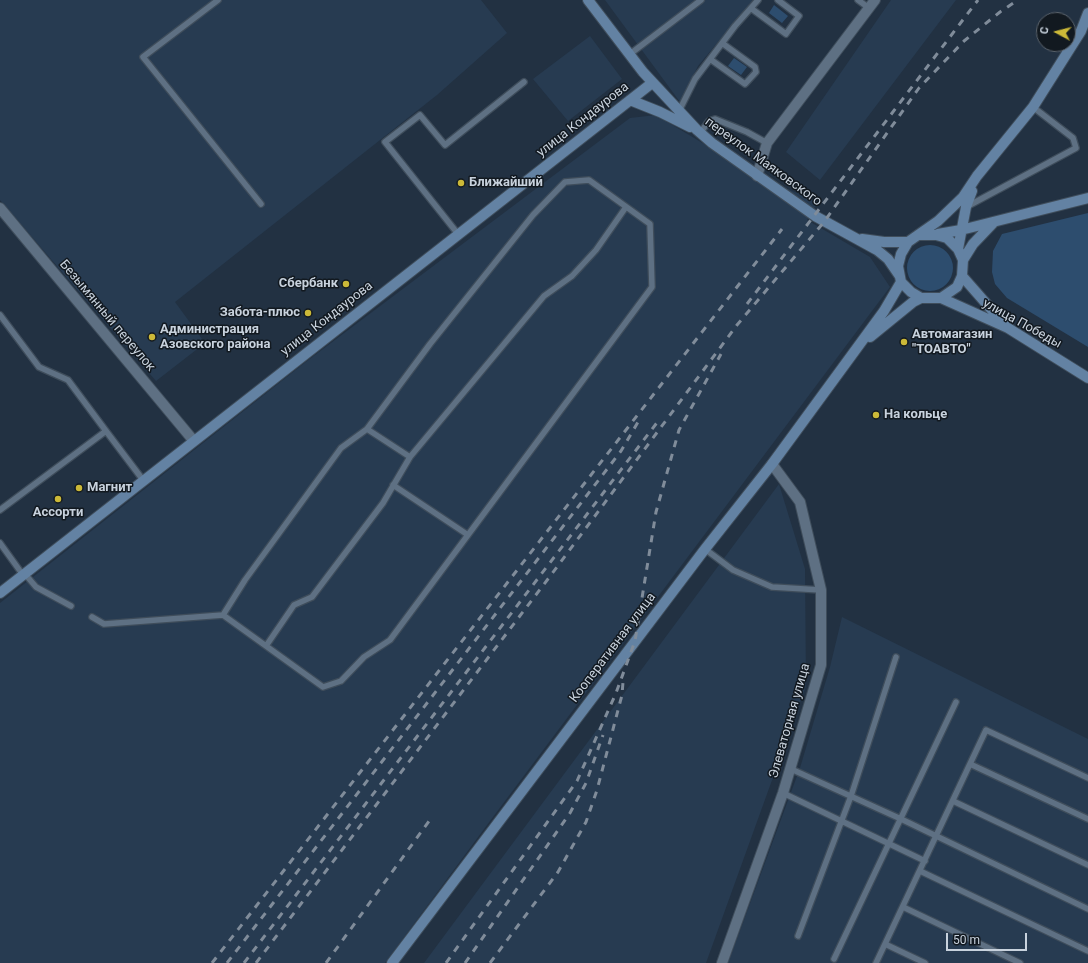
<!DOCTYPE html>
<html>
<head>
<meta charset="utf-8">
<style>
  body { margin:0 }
  #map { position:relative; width:1088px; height:963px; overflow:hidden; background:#223142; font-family:Roboto,sans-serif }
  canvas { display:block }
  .north { position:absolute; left:1036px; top:12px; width:40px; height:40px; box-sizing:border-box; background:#121920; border:1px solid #5b636c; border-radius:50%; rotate:277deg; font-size:11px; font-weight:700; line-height:16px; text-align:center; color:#c8d2dd }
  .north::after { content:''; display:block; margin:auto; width:14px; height:18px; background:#ccb938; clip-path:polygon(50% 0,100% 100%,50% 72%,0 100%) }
  .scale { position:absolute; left:946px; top:933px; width:81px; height:18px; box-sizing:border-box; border:2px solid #c8d2dd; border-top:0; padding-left:5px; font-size:12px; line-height:14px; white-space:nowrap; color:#c8d2dd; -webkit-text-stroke:3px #121920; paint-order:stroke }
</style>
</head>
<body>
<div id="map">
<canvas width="1088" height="963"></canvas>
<div class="north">С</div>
<div class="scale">50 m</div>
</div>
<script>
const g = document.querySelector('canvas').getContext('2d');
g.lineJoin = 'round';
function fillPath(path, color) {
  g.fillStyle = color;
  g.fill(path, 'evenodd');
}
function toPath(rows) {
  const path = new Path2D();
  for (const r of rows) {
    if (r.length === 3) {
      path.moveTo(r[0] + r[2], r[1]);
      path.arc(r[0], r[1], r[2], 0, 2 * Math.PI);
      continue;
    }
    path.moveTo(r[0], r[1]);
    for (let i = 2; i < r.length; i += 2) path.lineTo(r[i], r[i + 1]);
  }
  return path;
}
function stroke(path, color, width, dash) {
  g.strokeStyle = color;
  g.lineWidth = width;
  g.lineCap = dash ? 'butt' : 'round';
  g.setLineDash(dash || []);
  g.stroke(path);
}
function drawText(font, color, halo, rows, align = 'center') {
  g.font = font + ' Roboto,sans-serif';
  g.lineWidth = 3;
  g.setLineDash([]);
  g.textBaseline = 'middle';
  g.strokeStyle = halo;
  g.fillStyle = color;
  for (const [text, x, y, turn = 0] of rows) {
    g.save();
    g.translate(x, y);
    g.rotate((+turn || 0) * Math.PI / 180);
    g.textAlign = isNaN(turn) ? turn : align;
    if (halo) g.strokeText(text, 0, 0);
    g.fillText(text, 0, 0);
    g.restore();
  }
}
const built = toPath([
  [0,0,481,0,507,33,437,95,175,302,205,343,156,381,0,200],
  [605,0,753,0,698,66,680,102],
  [891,0,956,0,820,180,786,152],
  [590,36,622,79,568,121,533,79],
  [656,115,757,176,818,202,807,220,870,257,890,287,487,825,385,963,0,963,0,603,307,361,630,118],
  [779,484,805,569,806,686,706,963,424,963],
  [842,617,1088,739,1088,963,728,963,800,768,830,667]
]);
const green = toPath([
  [774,5,788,16,782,23,769,13],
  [734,58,747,67,741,75,728,66],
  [1088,213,1088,347,1007,298,995,284,992,272,993,251,1002,234],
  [930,268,23]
]);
const lane = toPath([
  [218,0,143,57,261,204],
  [858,0,869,8],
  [752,9,786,34,799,16,778,0],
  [630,54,701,0],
  [710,59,745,84,756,72,755,67,722,43],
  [679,111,695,79,735,26,758,0],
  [700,133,709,121,715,119,747,132,767,143],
  [968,206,1076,148,1073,138,1033,107],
  [458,234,385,142,420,115,445,145,524,82],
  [0,315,39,367,68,380,106,431],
  [367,429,410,457,544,296,572,276,596,250,626,207],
  [393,485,468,535],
  [0,510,106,431,143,480],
  [0,543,23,575],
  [705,549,733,570,772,587,821,590],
  [25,574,36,587,71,606],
  [92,617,104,624,223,615,323,687,341,681,364,657,390,640,652,287,650,224,589,180,565,182,533,215,430,344,367,429,341,448,245,580,223,615],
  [266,646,294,605,312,597,383,503,410,457],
  [970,764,1088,819],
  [791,769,901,819,1088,909],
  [783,793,925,861],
  [953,801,1088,865],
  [920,871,1088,951],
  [903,907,1020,963],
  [798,936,851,796,896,657],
  [885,944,925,963],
  [834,959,956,702],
  [876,963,986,730,1088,778]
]);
const street = toPath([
  [757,176,767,143,875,0],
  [0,208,193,440],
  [722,963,783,793,821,665,821,590,800,502,772,464]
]);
const secondary = toPath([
  [588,0,643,72,697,130,712,143,815,216,877,250,888,259,899,275],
  [630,100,660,112,690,127],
  [938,234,961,230,1088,198],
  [918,235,936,235,947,238,958,249,963,260,962,276,957,287,941,298,921,298,911,292,901,282,898,266,901,254,908,242,938,221,963,197,977,176,1033,107,1081,31,1088,13],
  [862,239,884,242,908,242],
  [958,249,966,207,972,191],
  [963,260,973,244,994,222],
  [962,276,1005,325],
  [941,298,1008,328,1088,378],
  [870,337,913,302,921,298],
  [0,593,652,83],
  [392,963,705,549,772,464,884,311,901,282]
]);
const rail = toPath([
  [747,304,978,0],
  [212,963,782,229],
  [227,963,621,451,641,417],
  [244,963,659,420],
  [256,963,551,575,737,325,824,222,919,88,964,41,1000,12,1018,0],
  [326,963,432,817],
  [446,963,577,781,616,693,635,641,656,512,679,430,721,354],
  [465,963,570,813,586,783,603,735],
  [490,963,558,872,586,822,597,790,622,695,623,682]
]);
const markers = [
  [461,183,4,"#ccb938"],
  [346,284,4,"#ccb938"],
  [308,313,4,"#ccb938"],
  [152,337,4,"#ccb938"],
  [904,342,4,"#ccb938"],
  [876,415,4,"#ccb938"],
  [79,488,4,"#ccb938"],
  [58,499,4,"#ccb938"]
];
const streetNames = [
  ["улица Кондаурова",583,120,-38],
  ["переулок Маяковского",763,162,36],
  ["Безымянный переулок",107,316,50],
  ["улица Кондаурова",327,319,-38],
  ["улица Победы",1022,324,29],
  ["Кооперативная улица",613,648,-53],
  ["Элеваторная улица",790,721,-74]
];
const poiNames = [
  ["Ближайший",469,183],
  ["Сбербанк",338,284,"right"],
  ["Забота-плюс",300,313,"right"],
  ["Администрация",160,330],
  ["Азовского района",160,345],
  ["Автомагазин",912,335],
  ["\"ТОАВТО\"",912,350],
  ["На кольце",884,415],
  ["Магнит",87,488],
  ["Ассорти",58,513,"center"]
];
fillPath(built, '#273b51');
fillPath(green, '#2d4d6e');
stroke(lane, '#3f4d5b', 8);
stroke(street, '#3f4d5b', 12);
stroke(secondary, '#3f4d5b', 12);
stroke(lane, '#5e7083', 5.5);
stroke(street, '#5e7083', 10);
stroke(secondary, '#6382a3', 10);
stroke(rail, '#808c9a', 3, [7, 7]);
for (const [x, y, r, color] of markers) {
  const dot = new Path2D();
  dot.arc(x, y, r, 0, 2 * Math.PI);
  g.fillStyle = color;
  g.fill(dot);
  stroke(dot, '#121920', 1.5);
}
drawText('13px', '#c8d2dd', '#121920', streetNames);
drawText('bold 13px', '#c8d2dd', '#121920', poiNames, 'left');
</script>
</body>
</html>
